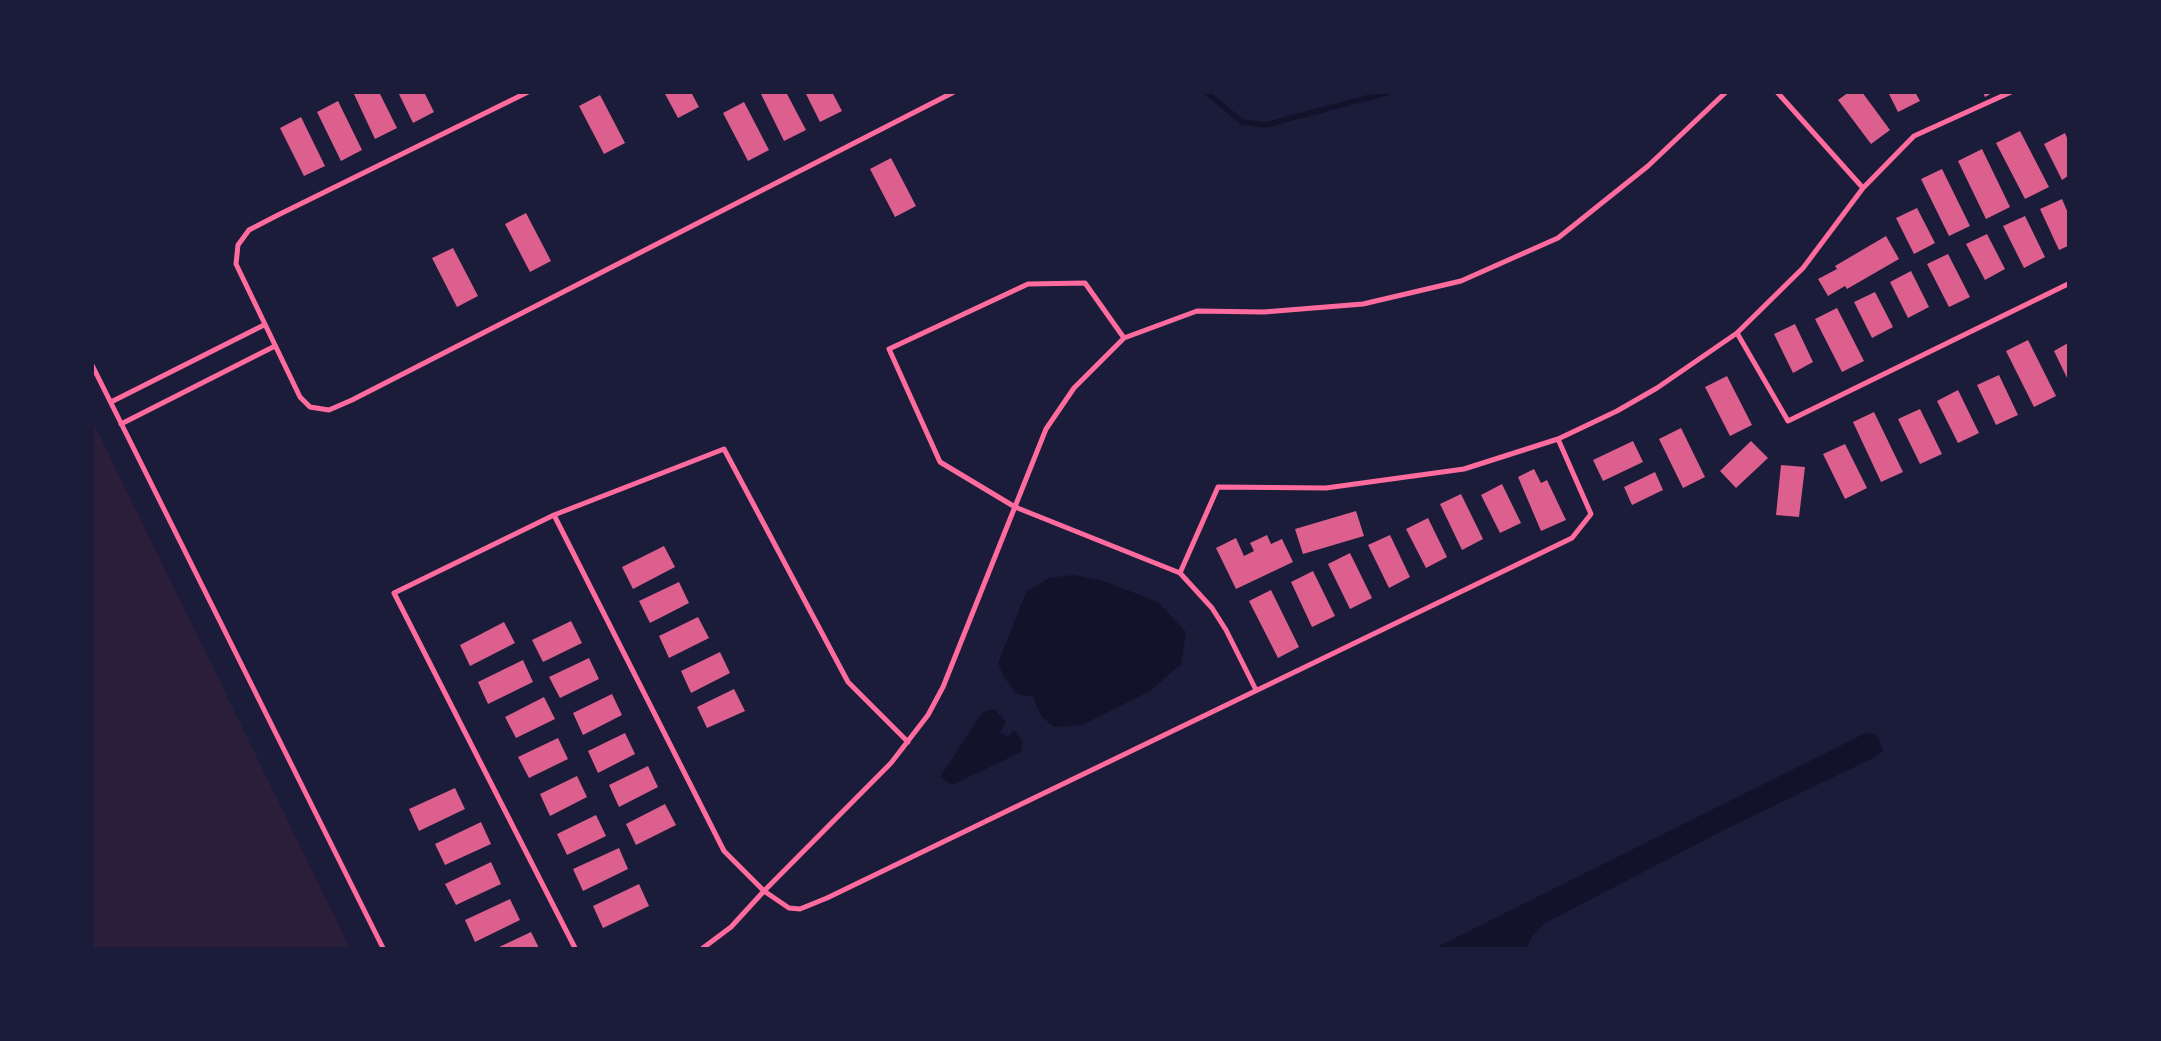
<!DOCTYPE html>
<html>
<head>
<meta charset="utf-8">
<style>
  body { margin:0 }
  #map { position:relative; width:2161px; height:1041px; overflow:hidden; background:#1b1b3a; font-family:"Alegreya Sans",sans-serif }
  canvas { display:block }
  .frame { position:absolute; inset:0; border:94px solid #1b1b3a; pointer-events:none }
</style>
</head>
<body>
<div id="map">
<canvas width="2161" height="1041"></canvas>
<div class="frame"></div>
</div>
<script>
const g = document.querySelector('canvas').getContext('2d');
g.lineJoin = 'round';
function fillPath(path, color) {
  g.fillStyle = color;
  g.fill(path, 'evenodd');
}
function toPath(rows) {
  const path = new Path2D();
  for (const r of rows) {
    path.moveTo(r[0], r[1]);
    for (let i = 2; i < r.length; i += 2) path.lineTo(r[i], r[i + 1]);
  }
  return path;
}
function stroke(path, color, width, dash) {
  g.strokeStyle = color;
  g.lineWidth = width;
  g.lineCap = dash ? 'butt' : 'round';
  g.setLineDash(dash || []);
  g.stroke(path);
}
const green = toPath([
  [93,422,350,948,93,948]
]);
const water = toPath([
  [1073,575,1103,581,1158,602,1186,632,1181,664,1150,691,1082,725,1054,727,1041,716,1033,697,1017,694,1004,677,998,663,1026,592,1049,578],
  [994,709,1006,722,1000,732,1008,737,1013,730,1023,741,1021,752,952,785,940,777,983,712],
  [1874,733,1880,741,1883,751,1875,757,1724,830,1545,923,1533,935,1526,948,1435,948,1854,739,1863,734]
]);
const stream = toPath([
  [1206,92,1242,122,1265,125,1390,92]
]);
const building = toPath([
  [353,92,379,92,397,128,375,139],
  [398,92,424,92,434,112,413,123],
  [664,92,691,92,699,107,678,118],
  [760,92,786,92,806,130,784,141],
  [805,92,832,92,842,111,820,122],
  [1849,92,1862,92,1890,130,1871,144,1838,100],
  [1888,92,1915,92,1920,101,1898,112],
  [1983,92,1994,92,1985,97],
  [600,95,625,143,604,154,579,106],
  [338,101,362,150,341,161,317,112],
  [744,102,769,150,748,161,723,113],
  [301,117,325,166,304,176,280,128],
  [2020,131,2049,187,2025,199,1996,143],
  [2065,133,2068,140,2068,176,2062,180,2044,144],
  [1982,149,2010,207,1986,219,1958,161],
  [891,158,916,206,895,217,870,169],
  [1942,169,1970,226,1949,236,1921,179],
  [2062,199,2068,213,2068,246,2059,250,2040,209],
  [1917,208,1935,243,1914,254,1896,218],
  [526,213,551,261,530,272,505,224],
  [2025,216,2045,257,2024,268,2003,226],
  [1987,234,2005,269,1985,280,1966,244],
  [1886,236,1899,259,1847,289,1845,286,1828,296,1818,279,1837,269,1835,266],
  [453,248,478,296,457,307,432,258],
  [1948,254,1970,297,1949,307,1927,264],
  [1911,271,1929,307,1908,318,1890,282],
  [1875,292,1893,327,1872,338,1854,302],
  [1837,308,1864,361,1842,372,1815,319],
  [1795,324,1813,362,1793,373,1774,334],
  [2028,340,2056,396,2034,407,2006,351],
  [2068,343,2068,380,2054,351],
  [1999,375,2018,415,1996,425,1977,385],
  [1727,376,1752,425,1730,436,1705,387],
  [1958,390,1979,433,1958,443,1937,401],
  [1920,409,1942,454,1920,464,1898,419],
  [1874,412,1903,472,1881,482,1853,422],
  [1681,428,1705,477,1683,488,1659,439],
  [1633,441,1643,462,1603,481,1593,460],
  [1751,441,1768,458,1736,488,1720,471],
  [1845,444,1867,488,1845,499,1823,454],
  [1781,465,1805,467,1799,517,1776,515],
  [1534,469,1541,483,1547,480,1566,520,1541,531,1518,477],
  [1655,472,1663,490,1632,505,1624,487],
  [1502,484,1521,523,1500,533,1481,495],
  [1461,494,1483,539,1462,550,1440,504],
  [1356,511,1364,536,1303,554,1295,529],
  [1428,518,1447,557,1426,568,1406,529],
  [1267,535,1271,544,1282,539,1293,562,1236,589,1216,548,1236,538,1244,556,1254,551,1250,543],
  [1390,535,1410,577,1389,588,1368,545],
  [664,546,675,567,633,589,622,567],
  [1350,553,1372,598,1350,609,1328,564],
  [1313,571,1335,616,1312,627,1291,582],
  [679,582,689,603,650,623,639,601],
  [1271,590,1299,647,1278,658,1249,601],
  [698,617,709,638,669,658,659,636],
  [571,621,582,643,543,662,532,640],
  [504,622,515,643,470,666,460,645],
  [720,652,730,673,691,693,681,671],
  [589,658,599,679,560,698,549,677],
  [523,660,533,682,488,704,478,682],
  [734,689,745,711,707,728,697,707],
  [612,694,622,715,583,735,573,713],
  [544,697,555,719,516,738,505,717],
  [625,733,635,754,598,773,588,751],
  [558,738,568,759,529,778,518,757],
  [648,766,658,787,619,807,609,785],
  [577,776,587,797,550,816,540,794],
  [455,788,465,809,419,831,409,809],
  [665,804,676,825,636,845,626,824],
  [596,815,606,836,567,855,557,834],
  [481,822,491,844,445,865,435,844],
  [619,848,628,869,583,891,573,869],
  [491,862,501,884,456,905,445,884],
  [639,884,649,906,603,928,593,906],
  [510,899,520,920,475,942,465,920],
  [531,932,539,948,497,948]
]);
const minor = toPath([
  [528,92,278,215,249,230,238,245,236,264,300,397,310,407,329,410,352,400,954,92],
  [1777,92,1863,188],
  [1737,333,1788,421,2068,284],
  [1124,338,1085,283,1028,284,889,349,940,462,1015,507,1180,573,1212,608,1226,630,1256,690],
  [92,365,383,948],
  [111,402,264,325],
  [121,424,275,346],
  [554,515,724,851,764,891,891,763,928,715,943,687,1046,429,1074,388,1124,338,1197,311,1264,312,1363,304,1461,281,1558,238,1648,166,1726,92],
  [1180,573,1218,487,1326,488,1464,469,1558,439,1617,411,1657,388,1737,333,1803,268,1863,188,1914,136,2011,92],
  [575,948,394,593,554,515,724,449,848,682,908,742],
  [703,948,731,927,764,891,789,908,800,909,827,898,1572,538,1591,514,1558,439]
]);
fillPath(green, '#2a1e3b');
fillPath(water, '#12122b');
stroke(stream, '#12122b', 5.5);
fillPath(building, '#dd5f8e');
stroke(minor, '#ff6b9d', 5);
</script>
</body>
</html>
